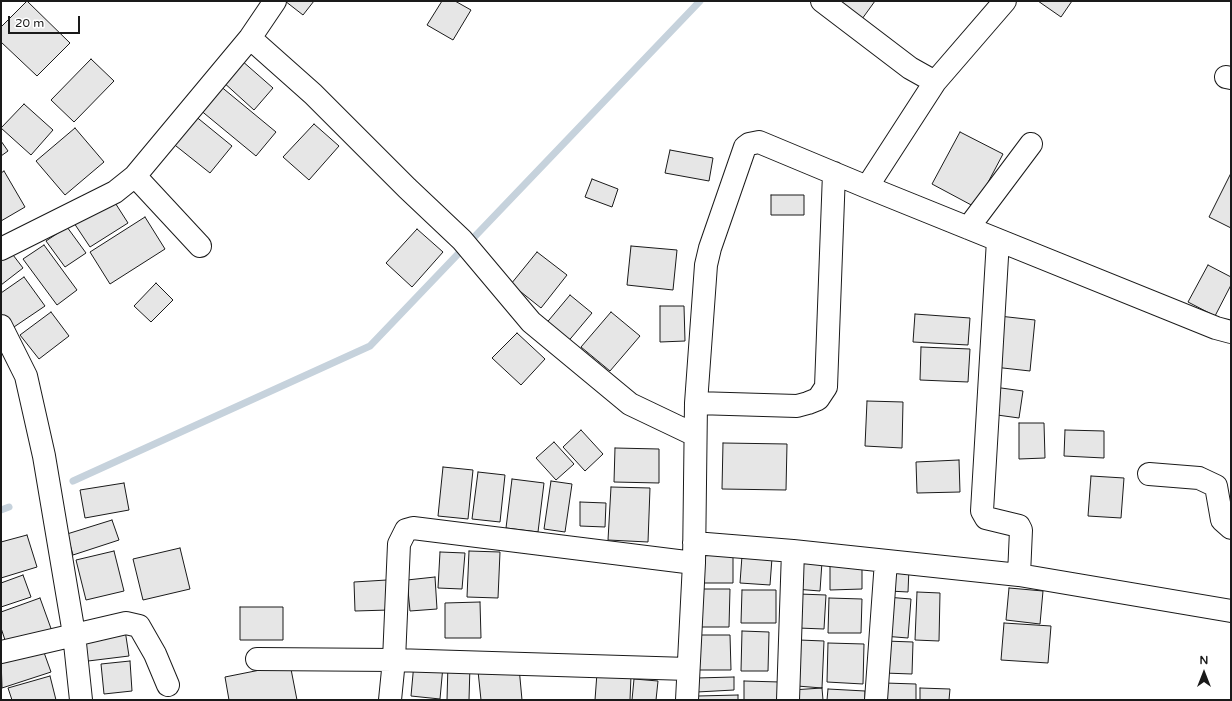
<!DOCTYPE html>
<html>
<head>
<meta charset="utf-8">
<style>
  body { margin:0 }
  #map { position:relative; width:1232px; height:701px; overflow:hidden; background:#fff; font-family:"Varela Round",sans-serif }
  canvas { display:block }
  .frame { position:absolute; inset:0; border:2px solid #1a1a1a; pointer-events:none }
  .north { position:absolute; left:1184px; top:653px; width:40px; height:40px; -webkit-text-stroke:3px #fff; paint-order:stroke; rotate:0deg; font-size:11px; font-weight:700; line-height:16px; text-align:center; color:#1a1a1a }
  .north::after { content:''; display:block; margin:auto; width:14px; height:18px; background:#1a1a1a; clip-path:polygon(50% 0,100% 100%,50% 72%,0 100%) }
  .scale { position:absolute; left:8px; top:16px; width:72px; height:18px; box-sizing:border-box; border:2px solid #1a1a1a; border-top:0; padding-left:5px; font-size:12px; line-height:14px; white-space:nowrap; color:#1a1a1a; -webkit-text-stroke:3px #fff; paint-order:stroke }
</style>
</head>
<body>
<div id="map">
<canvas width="1232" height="701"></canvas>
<div class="frame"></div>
<div class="north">N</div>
<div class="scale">20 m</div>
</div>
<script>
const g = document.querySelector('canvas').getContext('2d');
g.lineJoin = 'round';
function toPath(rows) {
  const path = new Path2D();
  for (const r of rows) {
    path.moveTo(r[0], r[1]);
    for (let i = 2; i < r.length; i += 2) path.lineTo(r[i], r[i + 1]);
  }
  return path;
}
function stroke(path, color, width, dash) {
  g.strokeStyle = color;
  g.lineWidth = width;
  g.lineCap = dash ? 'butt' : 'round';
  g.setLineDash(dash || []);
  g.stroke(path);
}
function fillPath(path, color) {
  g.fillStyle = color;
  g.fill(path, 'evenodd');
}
const stream = toPath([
  [73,481,370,346,700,1],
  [1,510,9,507]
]);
const building = toPath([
  [27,1,70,43,37,76,1,42,1,27,27,1],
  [285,1,314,1,303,15,285,1],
  [442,1,455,1,471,10,453,40,427,25,442,1],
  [835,1,875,1,862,19,835,1],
  [1038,1,1072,1,1061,17,1038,1],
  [91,59,114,81,74,122,51,100,91,59],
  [241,60,273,88,254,110,222,81,241,60],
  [219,85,276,132,256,156,199,109,219,85],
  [24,104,53,130,31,155,1,128,24,104],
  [194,115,232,146,210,173,171,142,194,115],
  [314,124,339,146,309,180,283,157,314,124],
  [75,128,104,162,65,195,36,161,75,128],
  [960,132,1003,154,975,207,932,184,960,132],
  [1,141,8,151,1,156,1,141],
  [670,150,713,158,709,181,665,173,670,150],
  [4,171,25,207,1,221,1,173,4,171],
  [1231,173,1231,228,1209,217,1231,173],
  [592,179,618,189,612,207,585,197,592,179],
  [771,195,804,195,804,215,771,215,771,195],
  [112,198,128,223,90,247,74,223,112,198],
  [145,217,165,249,110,284,90,252,145,217],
  [67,227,86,253,65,267,46,241,67,227],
  [417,229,443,252,412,287,386,263,417,229],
  [44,245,77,290,57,305,23,259,44,245],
  [631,246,677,250,673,290,627,285,631,246],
  [10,251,23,268,1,285,1,257,10,251],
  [537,252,567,275,541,308,511,284,537,252],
  [1208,265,1231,277,1231,285,1215,316,1188,302,1208,265],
  [24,277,45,306,11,329,1,314,1,293,24,277],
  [156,283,173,300,151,322,134,306,156,283],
  [570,295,592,313,566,344,544,326,570,295],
  [660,306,684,306,685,341,660,342,660,306],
  [51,312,69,336,39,359,20,335,51,312],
  [611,312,640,336,610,371,581,347,611,312],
  [915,314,970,318,968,345,913,342,915,314],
  [999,316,1035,320,1030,371,994,367,999,316],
  [517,333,545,359,521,385,492,358,517,333],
  [921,347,970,349,968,382,920,380,921,347],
  [994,387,1023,391,1019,418,990,414,994,387],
  [867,401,903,402,902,448,865,446,867,401],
  [1019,423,1044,423,1045,458,1019,459,1019,423],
  [581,430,603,454,585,471,563,447,581,430],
  [1065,430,1104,431,1104,458,1064,456,1065,430],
  [554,442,574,464,556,480,536,458,554,442],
  [723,443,787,444,786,490,722,489,723,443],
  [615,448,659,449,659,483,614,482,615,448],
  [959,460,960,492,917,493,916,462,959,460],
  [443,467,473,470,468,519,438,516,443,467],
  [478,472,505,475,500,522,472,519,478,472],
  [1091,476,1124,478,1121,518,1088,516,1091,476],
  [512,479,544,483,538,532,506,528,512,479],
  [551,481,572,484,565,532,544,529,551,481],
  [124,483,129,510,85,518,80,490,124,483],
  [611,487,650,488,648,542,608,540,611,487],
  [580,502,606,503,605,527,580,526,580,502],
  [112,520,119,540,73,555,67,534,112,520],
  [27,535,37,567,1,578,1,542,27,535],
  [180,548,190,589,143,600,133,559,180,548],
  [114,551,124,591,86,600,76,560,114,551],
  [469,551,500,552,498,598,467,597,469,551],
  [698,551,733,551,733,583,698,583,698,551],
  [440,552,465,553,462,589,438,588,440,552],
  [742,556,772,558,770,585,740,583,742,556],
  [798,560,822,562,820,591,795,589,798,560],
  [862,561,862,589,830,590,830,562,862,561],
  [891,566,909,568,908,592,889,591,891,566],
  [23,575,31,597,1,607,1,583,23,575],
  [435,577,437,609,410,611,407,580,435,577],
  [387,580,389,610,355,611,354,582,387,580],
  [1009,588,1043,591,1040,624,1006,620,1009,588],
  [696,589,730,589,729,627,696,627,696,589],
  [742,590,776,590,776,623,741,623,742,590],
  [917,592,940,593,939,641,915,640,917,592],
  [799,594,826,595,824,629,798,628,799,594],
  [886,597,911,599,908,638,883,636,886,597],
  [40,598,53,634,8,649,1,628,1,612,40,598],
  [829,598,862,599,861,633,828,633,829,598],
  [480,602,481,638,445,638,445,603,480,602],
  [240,607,283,607,283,640,240,640,240,607],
  [1004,623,1051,626,1048,663,1001,660,1004,623],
  [125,630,129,656,80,662,77,637,125,630],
  [742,631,769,632,768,671,741,671,742,631],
  [698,635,730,635,731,670,698,670,698,635],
  [799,640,824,641,822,688,797,686,799,640],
  [885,641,913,642,912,674,884,673,885,641],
  [828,643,864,644,863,684,827,682,828,643],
  [41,644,51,672,2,688,1,658,41,644],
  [130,661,132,691,104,694,101,664,130,661],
  [414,663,443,666,440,699,411,696,414,663],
  [290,664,297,700,229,700,225,677,290,664],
  [448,664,470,665,469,700,447,700,448,664],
  [519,667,522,700,481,700,478,671,519,667],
  [597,673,631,676,630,700,595,700,597,673],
  [50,676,56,700,12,700,8,688,50,676],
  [734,677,734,690,697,692,696,678,734,677],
  [634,679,658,681,656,700,632,700,634,679],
  [744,681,780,682,779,700,744,700,744,681],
  [885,683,916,684,916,700,884,700,885,683],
  [822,688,823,700,793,700,792,690,822,688],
  [920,688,950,689,949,700,920,700,920,688],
  [828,689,865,691,865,700,827,700,828,689],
  [738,695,738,700,698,700,698,696,738,695]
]);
const minor = toPath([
  [822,1,910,68,935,82],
  [250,38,313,94,407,188,462,240,531,322,630,404,695,435],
  [1226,77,1231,78],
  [135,176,200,246],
  [867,187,935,82,1005,1],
  [968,228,1031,144],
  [998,240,982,511,986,518,1019,526,1021,530,1019,575],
  [1,249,115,192,135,176,250,38,275,1],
  [1,326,26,376,44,456,74,634,81,700],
  [696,403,797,406,808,403,818,399,826,387,834,173],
  [1149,474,1199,478,1216,486,1222,520,1231,528],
  [694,543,793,551,1019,575,1231,611],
  [1,652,126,623,139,626,155,654,168,685],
  [257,659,394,660,688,669],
  [390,700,394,660,399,544,406,530,413,528,694,563],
  [687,700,694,563,696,403,706,265,710,248,745,147,749,144,759,142,867,187,1216,328,1231,332],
  [788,700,793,551],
  [876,700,886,561]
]);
stroke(stream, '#c6d2dc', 7);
fillPath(building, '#e6e6e6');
stroke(building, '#1a1a1a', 1);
stroke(minor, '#1a1a1a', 24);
stroke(minor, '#fff', 22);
</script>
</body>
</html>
